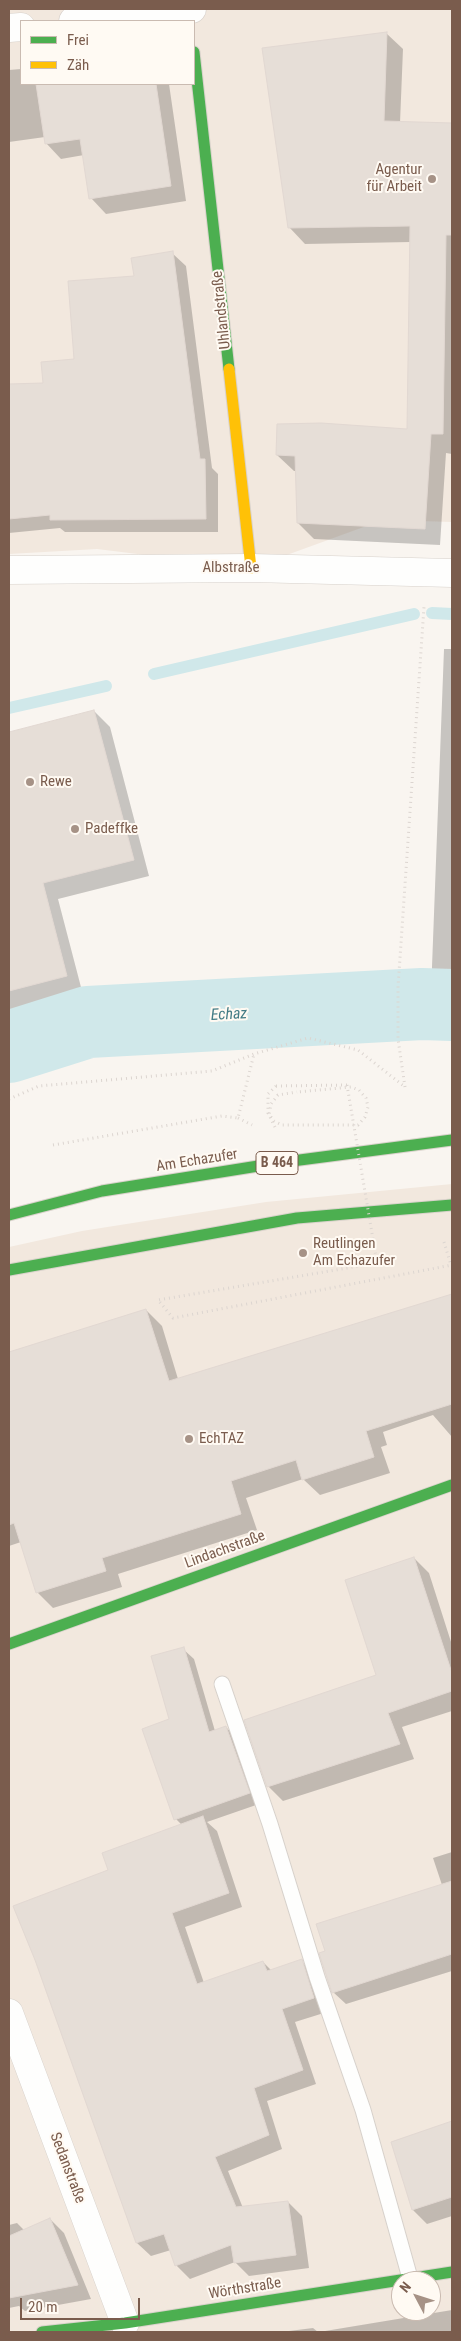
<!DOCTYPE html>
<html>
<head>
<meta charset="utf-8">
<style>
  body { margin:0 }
  #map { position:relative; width:461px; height:2341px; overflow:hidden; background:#f9f5f0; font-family:"Roboto Condensed",sans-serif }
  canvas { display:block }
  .frame { position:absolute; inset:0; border:10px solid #7a5c4d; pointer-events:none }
  .legend { position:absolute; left:20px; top:20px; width:175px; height:65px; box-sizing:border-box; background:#fffaf3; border:1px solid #cabbb1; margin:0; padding:6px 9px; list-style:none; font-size:15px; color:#7a5c4d }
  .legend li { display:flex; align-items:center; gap:10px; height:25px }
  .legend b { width:25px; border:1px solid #cabbb1 }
  .north { position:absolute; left:391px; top:2271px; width:50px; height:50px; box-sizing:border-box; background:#fffaf3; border:1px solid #cabbb1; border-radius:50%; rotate:310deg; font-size:14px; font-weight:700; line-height:20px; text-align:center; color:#7a5c4d }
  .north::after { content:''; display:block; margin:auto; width:18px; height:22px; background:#a69286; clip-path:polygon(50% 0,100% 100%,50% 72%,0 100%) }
  .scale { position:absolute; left:20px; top:2298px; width:120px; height:22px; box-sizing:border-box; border:2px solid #7a5c4d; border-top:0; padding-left:6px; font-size:15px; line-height:18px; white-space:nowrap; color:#7a5c4d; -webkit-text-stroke:4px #fffaf3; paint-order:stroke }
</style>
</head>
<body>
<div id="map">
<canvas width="461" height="2341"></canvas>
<div class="frame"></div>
<ul class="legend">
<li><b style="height:6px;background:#4caf50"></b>Frei</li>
<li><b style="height:6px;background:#ffc107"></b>Zäh</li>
</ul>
<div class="north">N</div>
<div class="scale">20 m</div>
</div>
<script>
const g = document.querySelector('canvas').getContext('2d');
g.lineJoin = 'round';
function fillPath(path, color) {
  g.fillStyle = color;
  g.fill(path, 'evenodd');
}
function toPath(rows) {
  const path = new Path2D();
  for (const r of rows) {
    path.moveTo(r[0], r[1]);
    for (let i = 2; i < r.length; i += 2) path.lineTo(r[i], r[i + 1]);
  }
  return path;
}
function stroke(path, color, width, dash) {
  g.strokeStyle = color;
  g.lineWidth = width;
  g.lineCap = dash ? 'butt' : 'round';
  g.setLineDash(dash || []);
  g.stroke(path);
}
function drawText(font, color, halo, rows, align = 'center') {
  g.font = font + ' "Roboto Condensed",sans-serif';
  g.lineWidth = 4;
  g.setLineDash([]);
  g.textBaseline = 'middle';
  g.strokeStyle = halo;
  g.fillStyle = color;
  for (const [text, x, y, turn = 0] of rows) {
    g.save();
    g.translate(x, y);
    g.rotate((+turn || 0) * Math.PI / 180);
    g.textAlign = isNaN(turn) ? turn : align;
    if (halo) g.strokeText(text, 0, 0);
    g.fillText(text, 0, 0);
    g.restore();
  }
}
const residential = toPath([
  [9,9,452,9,452,522,383,520,251,568,97,549,9,554],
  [21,21,194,21,194,84,21,84],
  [452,1184,452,2332,9,2332,9,1247,82,1231,266,1202],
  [401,2281,431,2281,431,2311,401,2311]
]);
const shadow = toPath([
  [386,33,403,49,400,123,452,125,452,454,446,453,440,545,314,539,298,523,297,471,294,471,277,455,408,430,411,242,305,244,289,227],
  [21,69,21,84,169,84,186,201,106,214,91,198,84,155,61,159,46,143,45,137,9,142,9,70],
  [172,253,186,266,212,468,218,474,218,532,65,532,60,528,9,533,9,459,50,456,75,360],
  [444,649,452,649,452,1008,447,1008,431,993],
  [94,711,110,727,149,876,58,899,82,991,9,1010,9,734],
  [452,1295,452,1437,433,1415,383,1432,387,1445,381,1447,390,1473,320,1495,303,1479,246,1498,257,1530,118,1574,122,1587,53,1608,37,1592,21,1542,9,1546,9,1353,146,1310,162,1326,178,1379],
  [414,1558,429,1573,452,1645,452,1711,402,1727,414,1759,283,1801,268,1786,378,1676],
  [183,1649,194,1659,215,1731,226,1727,236,1738,259,1804,207,1822,217,1831,242,1907,185,1927,204,1983,263,1962,272,1971,301,1961,315,1975,327,2012,295,2022,316,2084,267,2101,282,2149,228,2171,243,2208,288,2202,302,2216,309,2268,249,2276,235,2262,190,2279,176,2265,171,2250,151,2256,137,2243,37,1960,110,1871,182,1825,176,1819,170,1720],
  [452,1852,452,1971,346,2004,333,1992,442,1885,433,1858],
  [452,2122,452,2216,427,2224,413,2210,392,2142],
  [50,2219,64,2233,91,2299,25,2311,19,2306,9,2308,9,2225,17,2223,24,2230],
  [452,2310,452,2332,319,2332],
  [313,2328,318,2332,281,2332]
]);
const stream = toPath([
  [432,613,452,614],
  [154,674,414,614],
  [9,708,106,686]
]);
const river = toPath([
  [9,1047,88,1022,422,1004,452,1005]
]);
const building = toPath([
  [387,32,384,121,452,123,452,235,446,235,443,434,431,434,425,529,297,523,295,456,276,455,277,424,321,423,407,429,410,226,288,228,262,48,387,32],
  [36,84,156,84,171,186,89,199,80,139,45,144,36,84],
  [173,251,200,459,205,459,206,519,50,520,50,515,9,519,9,384,43,383,41,362,74,359,68,281,134,276,131,258,173,251],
  [94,710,134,860,43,883,67,976,9,991,9,732,94,710],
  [452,1294,452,1404,366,1431,374,1457,302,1480,296,1460,231,1481,241,1514,102,1558,106,1571,36,1593,14,1523,9,1525,9,1352,146,1309,169,1381,452,1294],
  [414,1557,452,1673,452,1691,388,1713,400,1744,267,1787,244,1720,376,1675,345,1580,414,1557],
  [184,1647,209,1732,226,1726,250,1793,174,1820,142,1729,169,1719,151,1656,184,1647],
  [203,1816,229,1893,172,1913,197,1984,263,1961,267,1971,302,1959,314,1998,282,2009,303,2070,254,2088,269,2135,215,2157,236,2207,288,2201,296,2255,234,2263,231,2245,175,2266,164,2234,136,2243,35,1960,13,1906,108,1870,102,1853,203,1816],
  [452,1881,452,1954,332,1993,319,1953,325,1951,316,1924,452,1881],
  [452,2121,452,2197,412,2210,391,2142,452,2121],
  [50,2218,78,2285,9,2298,9,2236,50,2218]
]);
const path = toPath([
  [276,1086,347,1085],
  [405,1087,398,1039,398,987,424,607],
  [9,1099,39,1086,212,1071,254,1054,308,1038,358,1050,405,1087],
  [238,1118,252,1125],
  [275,1127,269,1115,271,1104,278,1095,297,1092],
  [53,1145,222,1116,238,1118,254,1054],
  [444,1242,451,1265],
  [377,1263,158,1300,173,1318,452,1265]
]);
const lane = toPath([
  [222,1684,270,1824,317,1977,363,2110,410,2278]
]);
const street = toPath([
  [73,21,192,9],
  [9,28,21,27],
  [9,570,251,568,452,573],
  [9,2013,125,2323]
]);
const fast = toPath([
  [194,52,229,369],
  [9,1215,102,1191,277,1163,452,1140],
  [9,1270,297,1218,452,1205],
  [9,1644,452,1485],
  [42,2332,125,2323,452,2272]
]);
const slow = toPath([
  [229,369,251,568]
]);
const pathBridge = toPath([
  [347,1085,377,1263],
  [276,1086,268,1094,268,1113,274,1121,282,1125,358,1125,365,1117,368,1107,366,1098,359,1090,351,1087,297,1092]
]);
const markers = [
  [432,179,5,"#a69286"],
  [30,782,5,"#a69286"],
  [75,829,5,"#a69286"],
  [303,1253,5,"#a69286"],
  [189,1439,5,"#a69286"]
];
const shields = [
  [277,1163,42]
];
const shieldNames = [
  ["B 464",277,1163]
];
const poiNames = [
  ["Agentur",422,170,"right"],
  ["für Arbeit",422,187,"right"],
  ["Rewe",40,782],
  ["Padeffke",85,829],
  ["Reutlingen",313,1244],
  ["Am Echazufer",313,1261],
  ["EchTAZ",199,1439]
];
const streetNames = [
  ["Uhlandstraße",222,310,-96],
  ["Albstraße",231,568],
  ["Am Echazufer",197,1161,-9],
  ["Lindachstraße",225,1550,-20],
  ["Sedanstraße",67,2168,69],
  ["Wörthstraße",245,2289,-9]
];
const waterNames = [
  ["Echaz",229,1015,-3]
];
fillPath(residential, '#f2e8de');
fillPath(shadow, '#0003');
stroke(stream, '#d0e8ea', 12);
stroke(river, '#d0e8ea', 72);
fillPath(building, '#e6ded7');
stroke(building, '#e2d8d2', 1);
stroke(lane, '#d7d1cb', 17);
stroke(street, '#d7d1cb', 29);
stroke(fast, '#d9d2cb', 13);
stroke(slow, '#d9d2cb', 13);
stroke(path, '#dcd5d0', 3, [1, 4]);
stroke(lane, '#fefefd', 15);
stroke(street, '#fefefd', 28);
stroke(fast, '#4caf50', 11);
stroke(slow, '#ffc107', 11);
stroke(pathBridge, '#dcd5d0', 3, [1, 4]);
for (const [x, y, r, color] of markers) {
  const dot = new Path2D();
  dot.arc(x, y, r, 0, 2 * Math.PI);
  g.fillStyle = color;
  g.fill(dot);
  stroke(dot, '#fffaf3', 2);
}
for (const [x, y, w] of shields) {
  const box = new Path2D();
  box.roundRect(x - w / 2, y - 11.5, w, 23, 4);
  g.fillStyle = '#fffaf3';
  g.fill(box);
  stroke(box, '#7a5c4d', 1);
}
drawText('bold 14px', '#7a5c4d', null, shieldNames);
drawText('15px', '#7a5c4d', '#fffaf3', poiNames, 'left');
drawText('15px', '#7a5c4d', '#fffaf3', streetNames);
drawText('italic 16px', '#437c86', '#fffaf3', waterNames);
</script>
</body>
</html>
